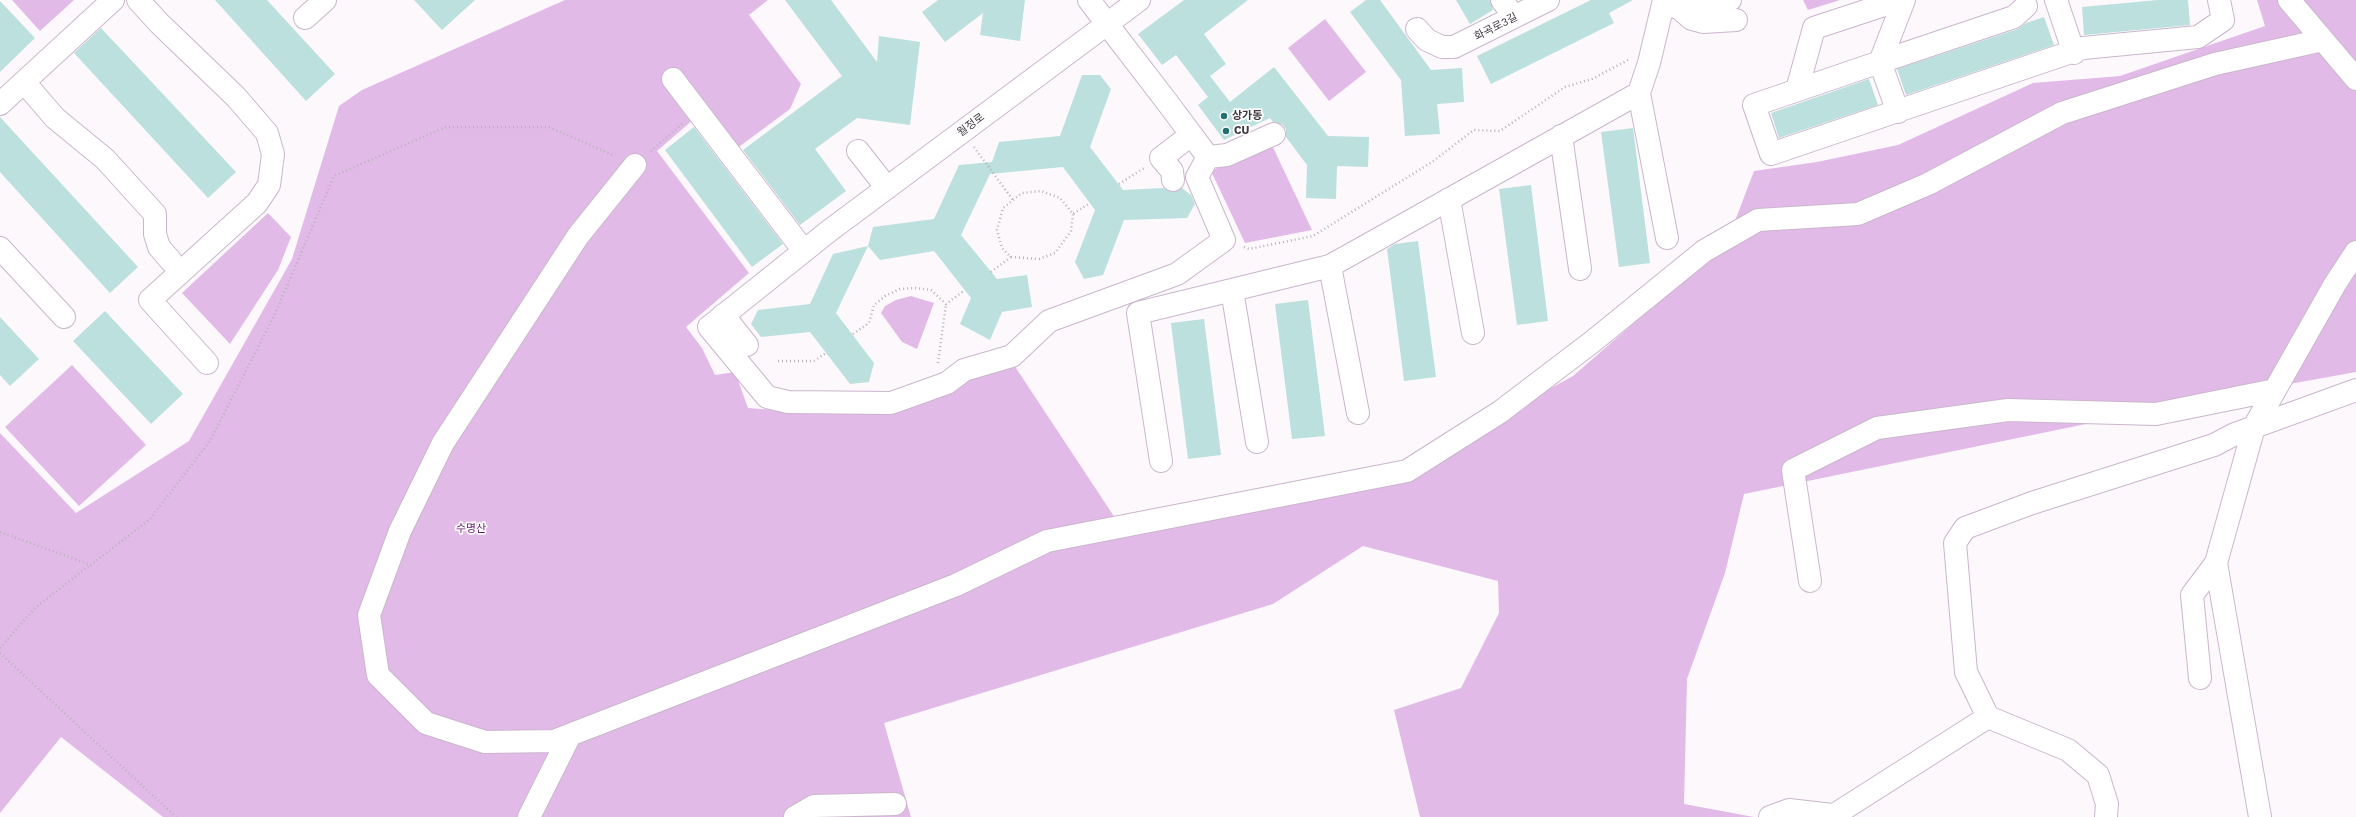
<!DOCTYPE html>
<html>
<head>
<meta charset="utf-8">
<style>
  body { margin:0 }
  canvas { display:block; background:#fcf8fc }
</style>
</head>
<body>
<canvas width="2356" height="817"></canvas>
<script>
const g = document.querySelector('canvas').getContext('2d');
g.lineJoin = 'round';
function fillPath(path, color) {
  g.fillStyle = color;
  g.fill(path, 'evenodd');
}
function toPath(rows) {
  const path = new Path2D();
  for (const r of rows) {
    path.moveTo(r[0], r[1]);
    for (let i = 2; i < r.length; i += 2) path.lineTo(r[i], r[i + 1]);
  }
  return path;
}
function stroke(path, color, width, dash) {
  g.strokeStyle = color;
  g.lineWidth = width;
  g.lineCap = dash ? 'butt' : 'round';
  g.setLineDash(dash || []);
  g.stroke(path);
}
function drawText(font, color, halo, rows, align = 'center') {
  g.font = font + ' "Work Sans","Noto Sans KR",sans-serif';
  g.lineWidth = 3.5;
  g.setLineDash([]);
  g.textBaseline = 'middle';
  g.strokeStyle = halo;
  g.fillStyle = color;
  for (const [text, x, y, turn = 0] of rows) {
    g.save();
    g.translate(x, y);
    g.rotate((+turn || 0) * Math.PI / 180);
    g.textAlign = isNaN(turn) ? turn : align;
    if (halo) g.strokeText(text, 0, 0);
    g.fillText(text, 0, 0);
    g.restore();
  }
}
const green = toPath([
  [12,0,74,0,40,31],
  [565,0,768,0,749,15,801,84,790,109,736,149,694,119,657,151,749,273,686,327,702,348,715,375,735,372,748,408,801,412,966,378,1014,365,1123,530,1399,471,1573,376,1727,242,1754,171,1817,162,1898,145,2033,83,2120,76,2265,26,2257,0,2356,0,2356,372,2223,396,1744,494,1725,573,1687,679,1684,804,1754,817,1420,817,1394,710,1461,688,1499,613,1498,581,1363,546,1273,604,884,723,911,817,163,817,61,737,0,813,0,433,76,513,189,441,292,259,339,106,362,90],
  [1803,0,1840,0,1808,10],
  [1325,19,1366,72,1329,101,1288,48],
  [1271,143,1312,230,1245,243,1211,171],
  [268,213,291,237,278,270,230,344,182,293],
  [911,296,934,303,917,349,902,342,881,313,885,306,896,300],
  [72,365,146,445,79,506,5,427]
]);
const building = toPath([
  [215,0,267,0,335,74,306,101],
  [414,0,475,0,442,30],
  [785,0,831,0,877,62,879,36,920,42,910,125,857,118,815,149,846,191,800,225,743,150,842,76],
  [938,0,1025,0,1020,41,980,35,983,13,945,42,922,12],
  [1184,0,1248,0,1204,34,1226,64,1210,76,1230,102,1274,67,1328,136,1369,137,1368,167,1337,166,1336,199,1306,198,1307,165,1286,137,1286,129,1282,124,1273,122,1270,118,1224,140,1198,105,1208,97,1176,55,1162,65,1138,34],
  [1366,0,1380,0,1431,70,1462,68,1464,102,1437,104,1440,134,1405,136,1401,80,1350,12],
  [1456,0,1490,0,1493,10,1470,24],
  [1591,0,1633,0,1609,13,1614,23,1491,84,1477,56],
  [2158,0,2188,0,2190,25,2084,35,2082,7],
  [0,1,35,38,0,72],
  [2044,17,2054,45,1906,95,1897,69,2018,29,2026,23],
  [101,28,236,172,208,198,74,53],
  [1082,75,1100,75,1111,89,1090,147,1123,190,1163,188,1174,192,1182,188,1191,195,1195,204,1187,218,1124,220,1103,275,1084,279,1075,262,1095,210,1063,167,990,174,961,235,997,279,1027,275,1032,307,1002,312,990,340,960,324,971,298,934,251,880,260,868,246,836,313,874,363,869,382,850,384,810,332,761,337,751,324,758,310,810,304,833,254,868,246,873,227,934,219,959,165,992,162,999,142,1060,136],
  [1869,79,1878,105,1779,138,1771,113],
  [0,117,138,267,110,293,0,172],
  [694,127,783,244,752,267,665,150],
  [1633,128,1650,263,1619,267,1601,132],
  [1531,185,1548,321,1517,325,1499,189],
  [1418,241,1436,377,1404,381,1387,249,1395,244],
  [1308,300,1325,436,1292,439,1275,304],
  [105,311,183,394,151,424,73,341],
  [0,317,39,359,10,386,0,375],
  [1204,319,1221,455,1188,459,1171,323]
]);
const path = toPath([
  [974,147,1013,200],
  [651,151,682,124],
  [1119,184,1144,168],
  [1244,247,1249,249,1313,236,1432,162,1474,130,1500,131,1565,87,1592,79,1628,60],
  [1011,257,1039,259,1055,253,1071,231,1073,214],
  [991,272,1011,257,1002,248,997,230,1003,208,1022,193,1041,191,1060,198,1073,214,1090,203],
  [853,334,869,323,874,305,885,296,900,289,916,288,931,290,946,304,965,290],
  [778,361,814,361,826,353],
  [938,363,946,304],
  [0,532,91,565,150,519,210,441,276,312,334,176,446,127,549,127,615,156],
  [0,648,35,608,90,565],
  [0,653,176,817]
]);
const minor = toPath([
  [138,0,159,23,236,97,267,133,273,154,269,185,257,203,150,300,207,363],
  [1089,0,1107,24,1167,102,1208,157,1197,177,1224,240,1177,274,1049,321,1012,356,964,370,947,383,891,403,788,402,767,397,709,327,829,231,1107,24,1139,0],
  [1502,0,1514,17],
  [1904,0,1880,62,1754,105,1771,154,2083,48,2198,37,2223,20,2219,0],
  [2056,0,2074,53],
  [2289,0,2356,79],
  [1663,4,1679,8,1692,19,1703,22,1736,20],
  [1679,8,1689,3,1717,6,1730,0],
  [305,18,325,0],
  [1417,29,1427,40,1442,47,1454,47,1548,0],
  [673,79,804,251],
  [24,82,55,118,105,159,155,214,155,234,159,247,171,261],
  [1797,90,1814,28,1899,0],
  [1639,93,1667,238],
  [0,104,113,0],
  [1898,112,1880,62,2014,17,2026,6],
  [1561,136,1580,269],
  [858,151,887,188],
  [1208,157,1227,155,1274,134],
  [635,165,578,236,443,443,400,531,369,615,378,675,426,723,485,742,554,741,956,585,1047,541,1407,471,1500,412,1592,342,1704,251,1758,220,1858,214,1928,184,2062,113,2215,64,2323,40],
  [1173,180,1172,171,1161,158,1191,135],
  [1449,199,1473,333],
  [0,248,64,317],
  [1330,266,1358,413],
  [1232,290,1257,442],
  [723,315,747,345],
  [1161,461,1138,313,1330,266,1639,93,1649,63,1664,0],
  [2216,563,2260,817],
  [1810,581,1793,470,1877,428,2008,410,2156,414,2275,390],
  [2200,678,2192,595,2216,563,2254,427,2335,284,2356,252],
  [529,817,570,735],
  [795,817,814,806,895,804],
  [1770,817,1789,810,1832,815],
  [1831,817,1988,717],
  [2106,817,2107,804,2098,775,2068,750,1988,717,1966,672,1955,543,1965,528,2032,503,2214,445,2235,434,2356,390]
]);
const markers = [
  [1224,116,4,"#25706e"],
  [1226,131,4,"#25706e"]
];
const streetNames = [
  ["화곡로3길",1496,27,-27],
  ["월정로",971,125,-37]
];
const poiNames = [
  ["상가동",1232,116],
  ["CU",1234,131]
];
const parkNames = [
  ["수명산",471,529]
];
fillPath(green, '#e2bae8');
fillPath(building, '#bce0de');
stroke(minor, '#cab6cc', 24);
stroke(path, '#b7b2b8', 2.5, [1, 3]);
stroke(minor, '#fff', 22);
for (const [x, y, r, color] of markers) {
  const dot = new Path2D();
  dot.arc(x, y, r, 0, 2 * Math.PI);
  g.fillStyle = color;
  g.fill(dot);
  stroke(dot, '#fff', 1.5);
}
drawText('11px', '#403841', '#fff', streetNames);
drawText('bold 11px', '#403841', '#fff', poiNames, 'left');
drawText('11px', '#651c70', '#fff', parkNames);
</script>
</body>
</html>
